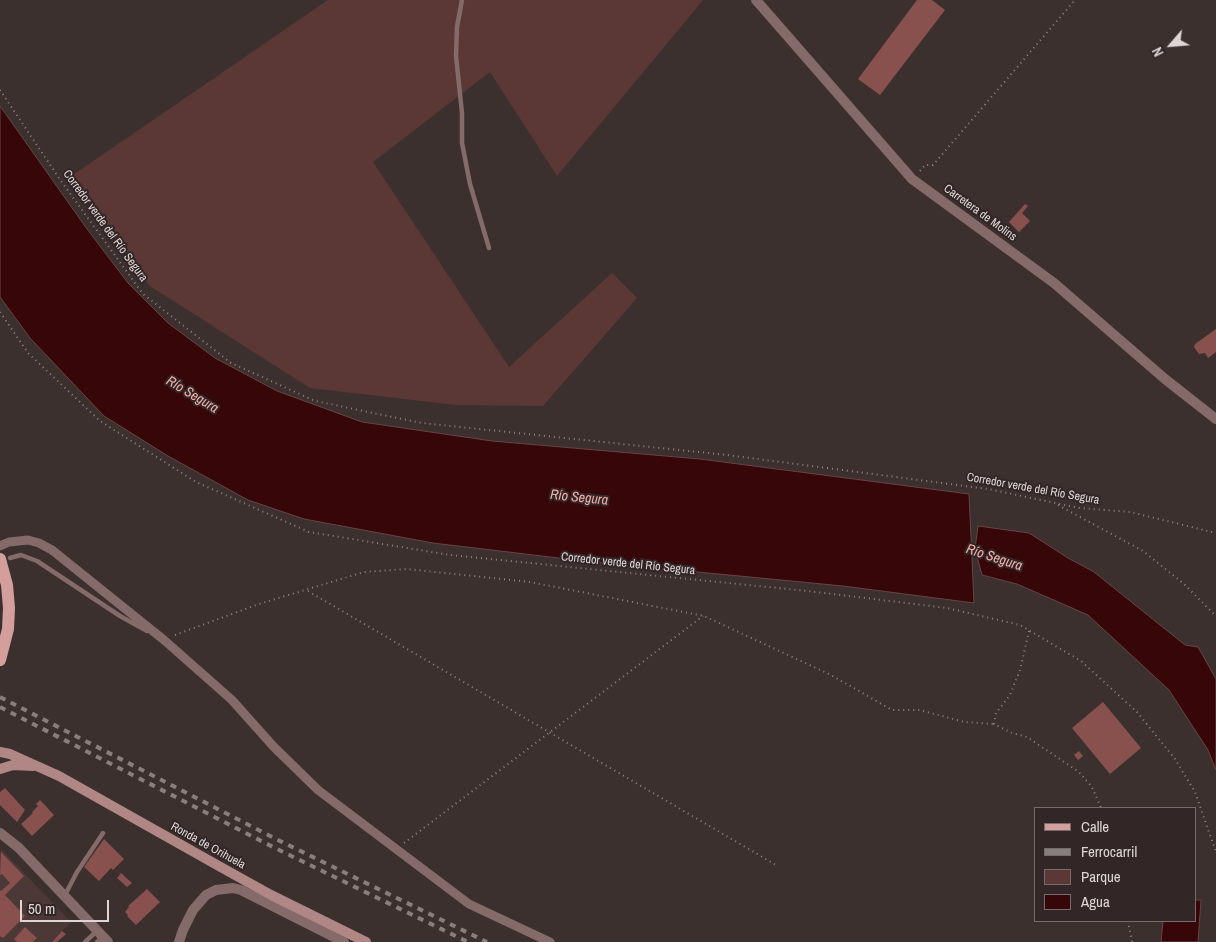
<!DOCTYPE html>
<html>
<head>
<meta charset="utf-8">
<style>
  body { margin:0 }
  #map { position:relative; width:1216px; height:942px; overflow:hidden; background:#3c302f; font-family:"Archivo Narrow",sans-serif }
  canvas { display:block }
  .legend { position:absolute; left:1034px; top:807px; width:162px; height:115px; box-sizing:border-box; background:#322626; border:1px solid #776c6c; margin:0; padding:6px 9px; list-style:none; font-size:15px; color:#ded6d5 }
  .legend li { display:flex; align-items:center; gap:10px; height:25px }
  .legend b { width:25px; border:1px solid #776c6c }
  .north { position:absolute; left:1146px; top:20px; width:50px; height:50px; -webkit-text-stroke:4px #322626; paint-order:stroke; rotate:243deg; font-size:14px; font-weight:700; line-height:20px; text-align:center; color:#ded6d5 }
  .north::after { content:''; display:block; margin:auto; width:18px; height:22px; background:#ded6d5; clip-path:polygon(50% 0,100% 100%,50% 72%,0 100%) }
  .scale { position:absolute; left:20px; top:900px; width:89px; height:22px; box-sizing:border-box; border:2px solid #ded6d5; border-top:0; padding-left:6px; font-size:15px; line-height:18px; white-space:nowrap; color:#ded6d5; -webkit-text-stroke:4px #322626; paint-order:stroke }
</style>
</head>
<body>
<div id="map">
<canvas width="1216" height="942"></canvas>
<ul class="legend">
<li><b style="height:6px;background:#d39e9b"></b>Calle</li>
<li><b style="height:6px;background:#887e7d"></b>Ferrocarril</li>
<li><b style="height:14px;background:#5b3836"></b>Parque</li>
<li><b style="height:14px;background:#360609"></b>Agua</li>
</ul>
<div class="north">N</div>
<div class="scale">50 m</div>
</div>
<script>
const g = document.querySelector('canvas').getContext('2d');
g.lineJoin = 'round';
function fillPath(path, color) {
  g.fillStyle = color;
  g.fill(path, 'evenodd');
}
function toPath(rows) {
  const path = new Path2D();
  for (const r of rows) {
    path.moveTo(r[0], r[1]);
    for (let i = 2; i < r.length; i += 2) path.lineTo(r[i], r[i + 1]);
  }
  return path;
}
function stroke(path, color, width, dash) {
  g.strokeStyle = color;
  g.lineWidth = width;
  g.lineCap = dash ? 'butt' : 'round';
  g.setLineDash(dash || []);
  g.stroke(path);
}
function drawText(font, color, halo, rows, align = 'center') {
  g.font = font + ' "Archivo Narrow",sans-serif';
  g.lineWidth = 4;
  g.setLineDash([]);
  g.textBaseline = 'middle';
  g.strokeStyle = halo;
  g.fillStyle = color;
  for (const [text, x, y, turn = 0] of rows) {
    g.save();
    g.translate(x, y);
    g.rotate((+turn || 0) * Math.PI / 180);
    g.textAlign = isNaN(turn) ? turn : align;
    if (halo) g.strokeText(text, 0, 0);
    g.fillText(text, 0, 0);
    g.restore();
  }
}
const built = toPath([
  [2,850,71,922,51,942,0,942,0,852]
]);
const green = toPath([
  [328,0,703,0,557,176,490,72,373,162,509,367,612,273,637,298,543,406,456,405,310,388,150,286,70,177]
]);
const water = toPath([
  [0,106,87,229,128,283,168,323,215,358,277,391,362,422,492,441,700,459,969,494,974,603,843,586,584,561,433,543,304,519,248,500,168,456,104,416,30,338,0,297,0,106],
  [978,526,1029,533,1068,558,1094,572,1185,645,1198,647,1216,679,1216,770,1208,750,1169,690,1088,615,1017,584,982,575,975,549,978,526],
  [1195,900,1201,900,1198,942,1161,942,1163,921,1195,921,1195,900]
]);
const building = toPath([
  [917,0,932,0,945,10,880,95,858,79],
  [1025,204,1028,206,1022,213,1030,221,1019,232,1009,222],
  [1216,329,1216,352,1208,358,1205,353,1199,354,1194,347,1195,344],
  [1103,702,1141,748,1110,774,1072,728],
  [1079,751,1083,756,1078,760,1074,755],
  [5,788,25,810,17,822,0,805,0,792],
  [40,800,54,815,32,836,21,824,33,813,32,812,38,806,36,804],
  [104,839,124,859,113,870,111,868,99,881,84,867],
  [1,852,24,876,5,895,25,916,3,938,0,936,0,890,1,891,10,883,2,874,0,875],
  [121,873,132,883,127,887,117,878],
  [147,889,160,902,136,925,127,916,128,915,125,912,129,907,128,906],
  [25,927,37,938,33,942,17,942,14,939],
  [62,931,66,934,57,942,52,942]
]);
const path = toPath([
  [0,90,61,181,143,294,231,363,315,401,422,423,727,455,988,489,1079,508,1130,512,1216,533],
  [920,171,925,165,933,165,1075,0],
  [0,312,28,353,100,421,196,482,309,532,450,555,808,591,947,608,1020,625,1081,661,1137,712,1175,759,1195,792,1216,852],
  [1058,505,1143,551,1184,584,1216,616],
  [308,591,776,865],
  [1029,631,1020,670,1010,695,996,713,994,724,1012,733,1027,737,1079,772,1092,787,1101,808],
  [175,635,259,604,364,572,407,569,530,582,704,616,831,675,892,710,919,710,965,722,994,724],
  [404,843,703,616],
  [1128,921,1132,942]
]);
const service = toPath([
  [462,0,457,27,456,56,462,113,462,143,470,184,489,248],
  [10,558,21,555,37,561,120,616,147,631],
  [65,895,77,872,103,833],
  [85,942,97,931],
  [97,942,103,936]
]);
const minor = toPath([
  [0,546,9,542,28,540,39,543,52,550,164,640,232,700,273,746,318,790,469,904,550,942]
]);
const tertiary = toPath([
  [756,0,912,179,1054,283,1165,379,1216,419],
  [0,833,19,848,108,942],
  [179,942,183,930,193,910,206,895,216,890,233,888,241,890,344,942]
]);
const secondary = toPath([
  [0,752,10,754,59,776,217,865,271,895,366,942],
  [0,769,13,765,33,766]
]);
const primary = toPath([
  [0,559,7,585,9,608,8,629,0,660]
]);
const rail = toPath([
  [0,697,280,841,487,942],
  [0,707,275,848,468,942]
]);
const streetNames = [
  ["Carretera de Molins",980,213,36],
  ["Corredor verde del Río Segura",105,226,54],
  ["Corredor verde del Río Segura",1033,489,10],
  ["Corredor verde del Río Segura",628,564,6],
  ["Ronda de Orihuela",208,846,29]
];
const waterNames = [
  ["Río Segura",192,395,31],
  ["Río Segura",579,498,6],
  ["Río Segura",994,558,18]
];
fillPath(built, '#4b3837');
fillPath(green, '#5b3836');
fillPath(water, '#360609');
stroke(water, '#684446', 1);
fillPath(building, '#88514e');
stroke(path, '#8f8584', 2, [1, 4]);
stroke(service, '#846a68', 4.5);
stroke(minor, '#846a68', 9);
stroke(tertiary, '#846a68', 10);
stroke(secondary, '#b08785', 10);
stroke(primary, '#d39e9b', 12);
stroke(rail, '#887e7d', 4, [6, 6]);
drawText('12px', '#ded6d5', '#322626', streetNames);
drawText('italic 14px', '#f6afab', '#322626', waterNames);
</script>
</body>
</html>
